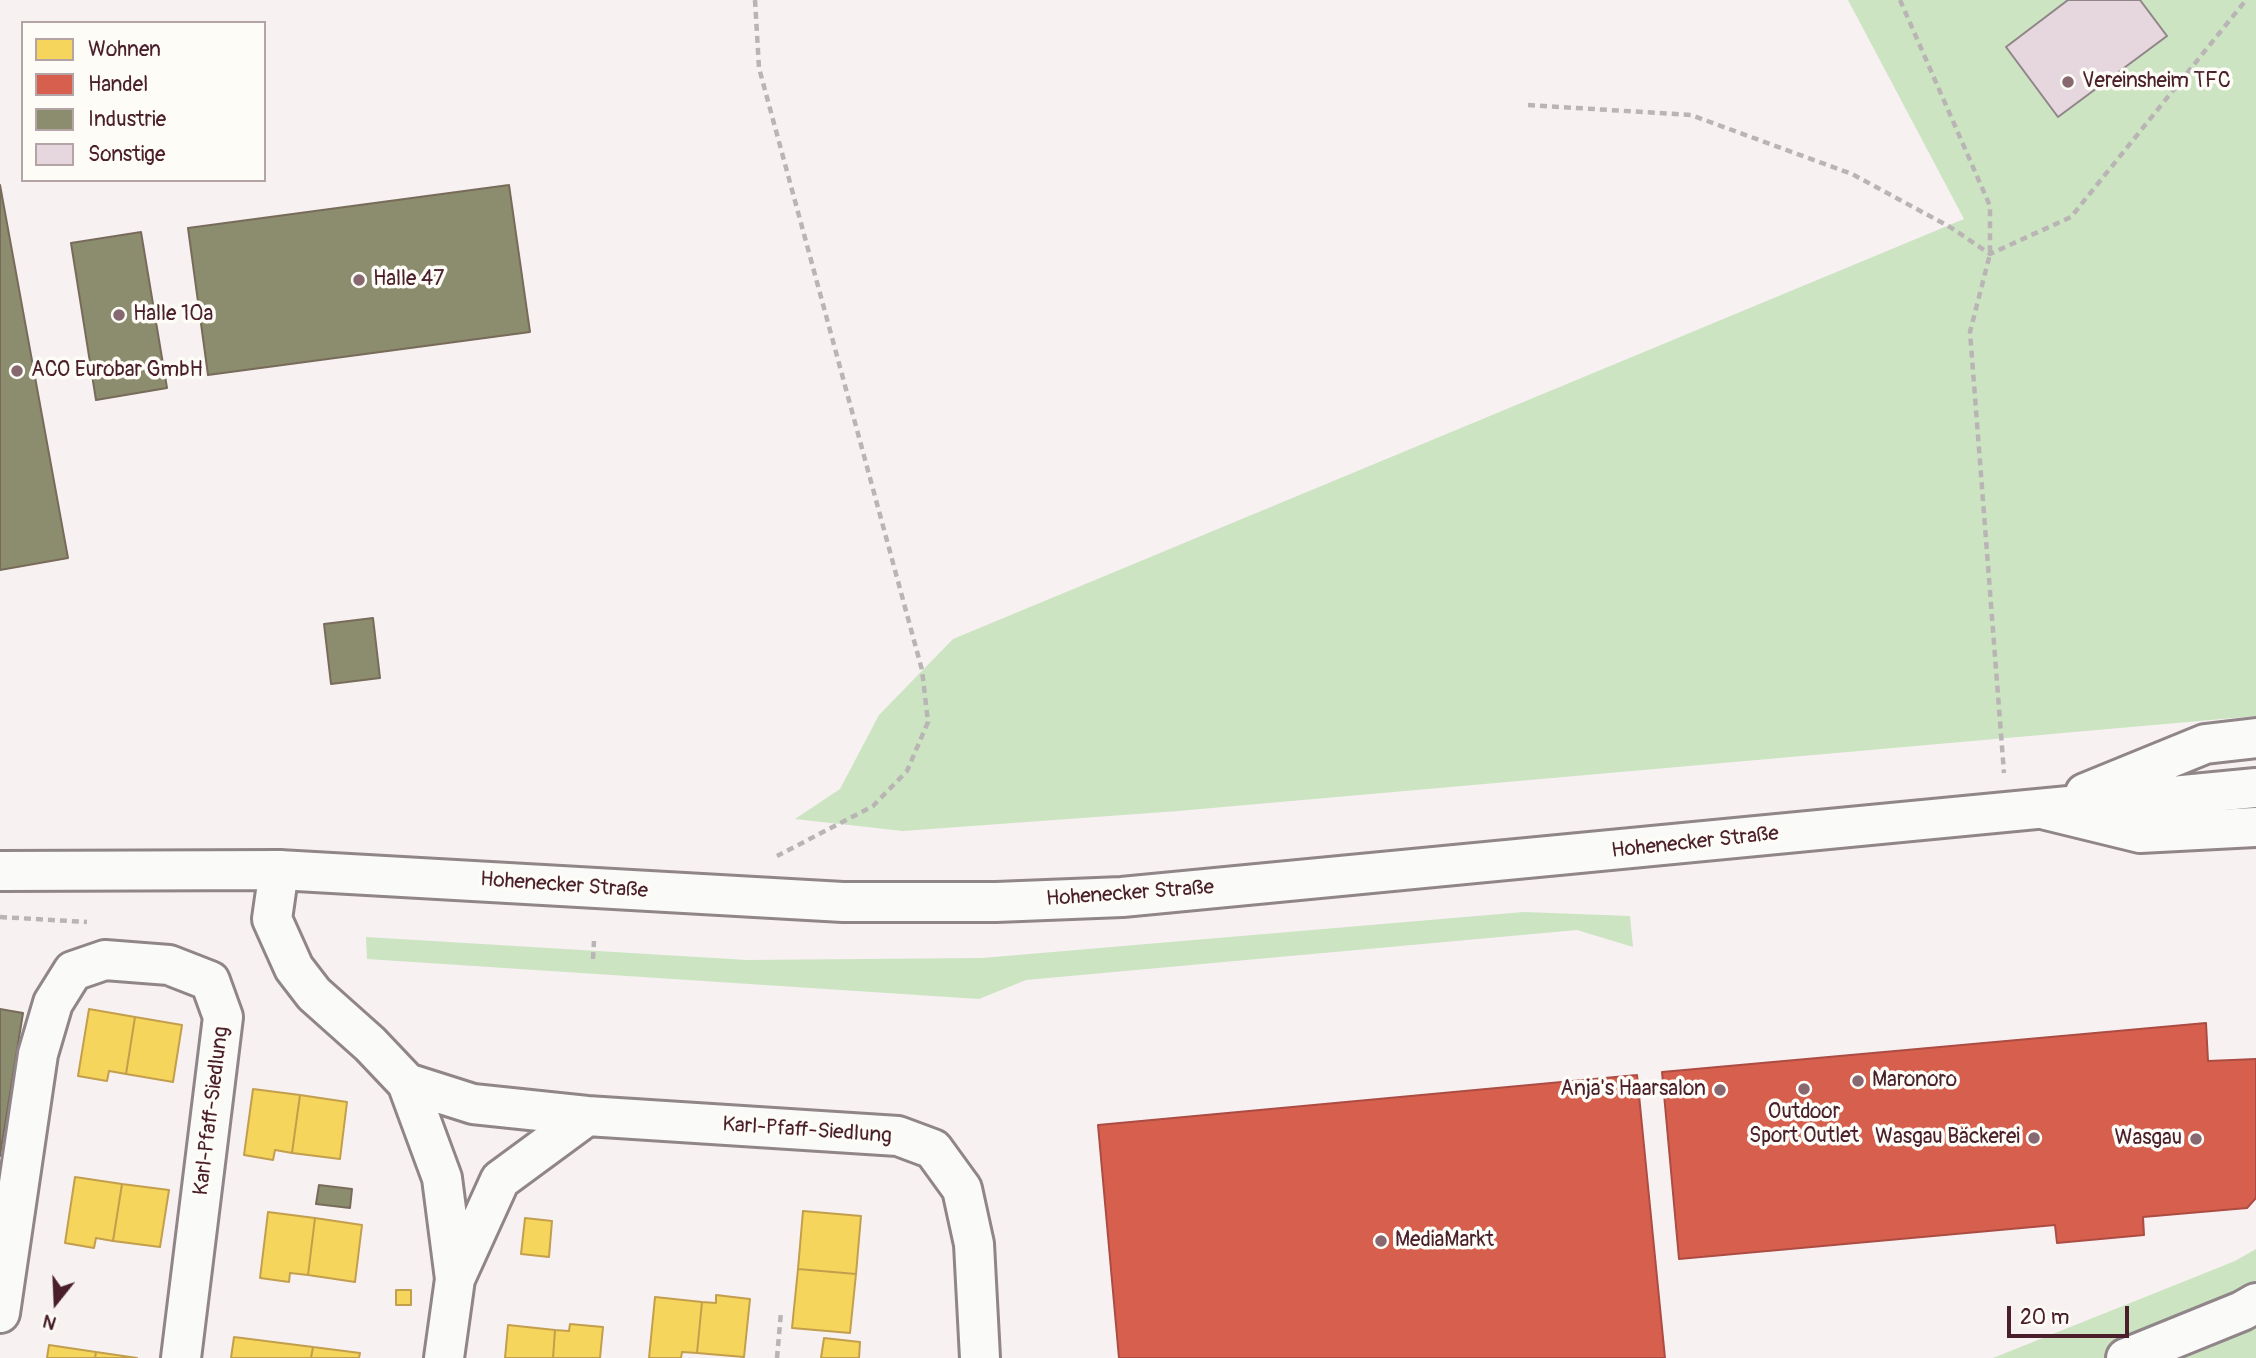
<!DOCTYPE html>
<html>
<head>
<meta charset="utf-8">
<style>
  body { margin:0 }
  #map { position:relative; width:2256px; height:1358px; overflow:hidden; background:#f7f1f2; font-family:Pangolin,sans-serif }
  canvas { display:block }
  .legend { position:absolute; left:21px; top:21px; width:245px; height:161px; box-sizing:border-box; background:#fdfcf7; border:2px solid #b5a4a5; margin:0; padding:9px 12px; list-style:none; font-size:21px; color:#4a1f2b }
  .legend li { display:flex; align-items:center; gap:14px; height:35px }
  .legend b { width:35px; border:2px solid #b5a4a5 }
  .north { position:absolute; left:21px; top:1267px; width:70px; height:70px; -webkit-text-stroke:5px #fdfcf7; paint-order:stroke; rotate:198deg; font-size:19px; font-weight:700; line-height:28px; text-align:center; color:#4a1f2b }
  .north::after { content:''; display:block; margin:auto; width:24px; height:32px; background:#4a1f2b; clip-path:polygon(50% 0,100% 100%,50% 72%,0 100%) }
  .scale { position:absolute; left:2007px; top:1306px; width:122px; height:32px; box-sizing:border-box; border:4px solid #4a1f2b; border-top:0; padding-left:9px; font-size:21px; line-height:24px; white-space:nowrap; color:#4a1f2b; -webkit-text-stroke:5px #fdfcf7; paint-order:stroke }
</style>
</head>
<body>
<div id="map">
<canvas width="2256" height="1358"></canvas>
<ul class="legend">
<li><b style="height:19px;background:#f6d55c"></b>Wohnen</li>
<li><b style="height:19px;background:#d6604d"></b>Handel</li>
<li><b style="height:19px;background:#8c8c6e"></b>Industrie</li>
<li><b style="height:19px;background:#e5d7dd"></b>Sonstige</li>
</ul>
<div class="north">N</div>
<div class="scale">20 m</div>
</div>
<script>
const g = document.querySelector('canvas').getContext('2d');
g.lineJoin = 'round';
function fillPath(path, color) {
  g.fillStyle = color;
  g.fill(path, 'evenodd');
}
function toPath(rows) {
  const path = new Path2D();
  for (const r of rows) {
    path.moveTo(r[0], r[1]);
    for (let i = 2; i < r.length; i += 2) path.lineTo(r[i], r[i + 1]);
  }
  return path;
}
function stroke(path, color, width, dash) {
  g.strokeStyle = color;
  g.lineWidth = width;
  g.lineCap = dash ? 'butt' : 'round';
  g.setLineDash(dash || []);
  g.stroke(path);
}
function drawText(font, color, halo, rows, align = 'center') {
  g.font = font + ' Pangolin,sans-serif';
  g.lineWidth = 7;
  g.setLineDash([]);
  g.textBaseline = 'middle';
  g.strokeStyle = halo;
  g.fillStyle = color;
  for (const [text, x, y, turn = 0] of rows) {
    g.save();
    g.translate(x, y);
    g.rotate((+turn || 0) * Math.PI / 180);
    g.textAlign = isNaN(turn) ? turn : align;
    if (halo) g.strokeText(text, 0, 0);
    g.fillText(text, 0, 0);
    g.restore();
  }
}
const green = toPath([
  [1848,0,2256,0,2256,716,1178,811,903,831,795,819,840,789,879,715,953,639,1964,219],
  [1524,912,1630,916,1633,947,1577,930,1026,980,979,999,367,959,366,937,747,960,982,958],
  [2256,1249,2256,1358,1993,1358,2235,1261]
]);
const homes = toPath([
  [89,1009,135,1017,126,1074,109,1071,107,1081,78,1076,89,1009],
  [135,1017,182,1025,173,1082,126,1074,135,1017],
  [253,1089,300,1095,292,1153,275,1150,273,1160,244,1155,253,1089],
  [300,1095,347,1102,340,1159,292,1153,300,1095],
  [75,1177,122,1184,113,1241,96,1238,94,1248,65,1243,75,1177],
  [122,1184,169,1190,160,1247,113,1241,122,1184],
  [803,1211,861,1216,856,1274,798,1269,803,1211],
  [268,1212,315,1218,308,1275,290,1273,289,1282,260,1278,268,1212],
  [315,1218,362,1225,355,1282,308,1275,315,1218],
  [525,1218,552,1221,549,1257,521,1254,525,1218],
  [798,1269,856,1274,850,1333,792,1328,798,1269],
  [396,1290,411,1290,411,1305,396,1305,396,1290],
  [716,1295,750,1299,744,1357,697,1353,702,1302,716,1303,716,1295],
  [655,1297,702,1302,697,1353,682,1352,681,1358,649,1358,655,1297],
  [570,1324,603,1327,600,1358,553,1358,555,1330,569,1331,570,1324],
  [508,1325,555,1330,553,1358,505,1358,508,1325],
  [234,1337,313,1347,311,1358,231,1358,234,1337],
  [824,1338,860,1342,859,1358,821,1358,824,1338],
  [49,1345,96,1352,95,1358,47,1358,49,1345],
  [313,1347,360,1353,359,1358,311,1358,313,1347],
  [96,1352,137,1358,95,1358,96,1352]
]);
const shops = toPath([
  [2206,1023,2208,1061,2256,1059,2256,1198,2247,1208,2143,1217,2144,1235,2057,1243,2055,1225,1679,1259,1662,1072,2206,1023],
  [1637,1075,1665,1358,1119,1358,1098,1125,1637,1075]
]);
const industry = toPath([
  [0,185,68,558,0,570,0,185],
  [509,185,530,332,208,375,188,228,509,185],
  [141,232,167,388,96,400,71,243,141,232],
  [373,618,380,678,331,684,324,624,373,618],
  [0,1009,23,1013,0,1156,0,1009],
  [319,1185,352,1189,350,1208,316,1204,319,1185]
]);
const building = toPath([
  [2068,0,2140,0,2167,36,2058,117,2006,47,2068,0]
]);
const path = toPath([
  [755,0,759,68,922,670,928,722,907,771,873,806,777,856],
  [1900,0,1990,206,1990,254,1970,332,2004,773],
  [1528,105,1691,115,1852,174,1950,227,1990,254,2071,217,2246,0],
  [0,917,87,922],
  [593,959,594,941],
  [777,1358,781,1312]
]);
const minor = toPath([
  [279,870,272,919,294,968,314,994,370,1044,407,1083,473,1104,587,1116,898,1136,933,1149,962,1189,974,1244,980,1358],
  [407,1083,442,1178,455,1279,444,1358],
  [455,1279,500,1180,587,1116],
  [0,1313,38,1054,53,1003,73,971,105,960,169,965,210,981,223,1017,181,1358]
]);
const tertiary = toPath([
  [2046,810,2140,833,2256,827],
  [2126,1358,2242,1311,2256,1303]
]);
const secondary = toPath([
  [2085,793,2205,744,2256,738],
  [0,871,279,870,843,902,996,902,1122,897,2256,788]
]);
const markers = [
  [2068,82,7,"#876871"],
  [359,280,7,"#876871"],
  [119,315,7,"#876871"],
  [17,371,7,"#876871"],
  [1858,1081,7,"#876871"],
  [1804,1089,7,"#876871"],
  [1720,1090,7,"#876871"],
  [2034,1138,7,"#876871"],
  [2196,1139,7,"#876871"],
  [1381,1241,7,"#876871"]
];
const poiNames = [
  ["Vereinsheim TFC",2082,82],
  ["Halle 47",373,280],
  ["Halle 10a",133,315],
  ["ACO Eurobar GmbH",31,371],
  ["Maronoro",1872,1081],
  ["Anja's Haarsalon",1706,1090,"right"],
  ["Outdoor",1804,1113,"center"],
  ["Sport Outlet",1804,1137,"center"],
  ["Wasgau Bäckerei",2020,1138,"right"],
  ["Wasgau",2182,1139,"right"],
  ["MediaMarkt",1395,1241]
];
const streetNames = [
  ["Hohenecker Straße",1695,843,-6],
  ["Hohenecker Straße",564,886,4],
  ["Hohenecker Straße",1130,894,-4],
  ["Karl-Pfaff-Siedlung",212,1111,-83],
  ["Karl-Pfaff-Siedlung",807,1131,4]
];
fillPath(green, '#cce4c2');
fillPath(homes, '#f6d55c');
stroke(homes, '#c29e4d', 2);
fillPath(shops, '#d6604d');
stroke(shops, '#ac4c43', 2);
fillPath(industry, '#8c8c6e');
stroke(industry, '#786b5a', 2);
fillPath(building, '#e5d7dd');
stroke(building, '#908588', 2);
stroke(minor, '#908588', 44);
stroke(tertiary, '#908588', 44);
stroke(secondary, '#908588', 44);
stroke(path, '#bab5b5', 4.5, [7, 5]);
stroke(minor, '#fafaf8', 38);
stroke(tertiary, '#fafaf8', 38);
stroke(secondary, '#fafaf8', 38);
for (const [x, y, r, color] of markers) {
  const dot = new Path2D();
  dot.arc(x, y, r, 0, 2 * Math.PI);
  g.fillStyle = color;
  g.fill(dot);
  stroke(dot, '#fdfcf7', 2.5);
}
drawText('21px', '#4a1f2b', '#fdfcf7', poiNames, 'left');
drawText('21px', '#4a1f2b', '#fdfcf7', streetNames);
</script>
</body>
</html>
